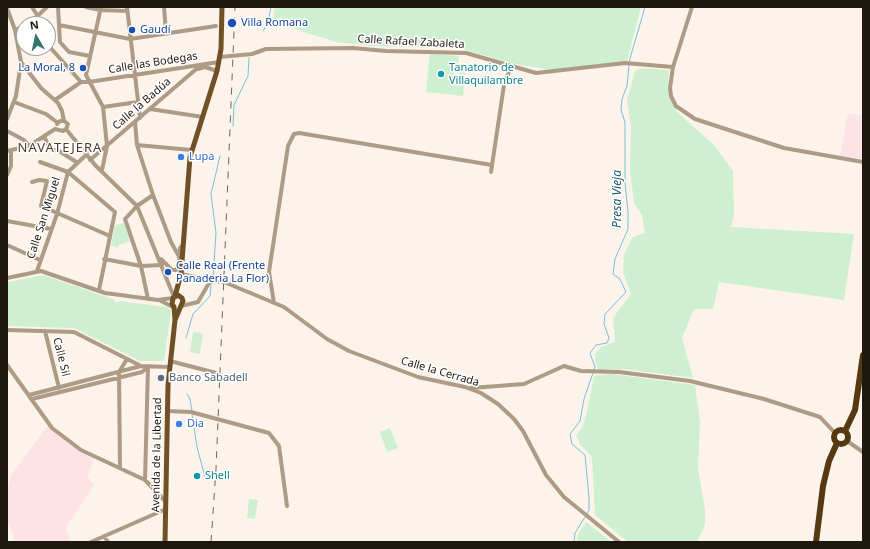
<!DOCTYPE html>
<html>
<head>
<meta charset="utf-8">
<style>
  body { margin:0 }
  #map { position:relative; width:870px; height:549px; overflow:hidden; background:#fcf3ea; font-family:"Noto Sans",sans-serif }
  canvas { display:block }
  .frame { position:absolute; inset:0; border:8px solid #1f1810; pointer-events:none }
  .north { position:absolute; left:16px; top:16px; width:40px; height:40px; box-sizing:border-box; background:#fff; border:1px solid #a5a39f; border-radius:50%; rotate:351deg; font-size:11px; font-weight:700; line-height:16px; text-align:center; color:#1f1810 }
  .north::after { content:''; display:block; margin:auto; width:14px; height:18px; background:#34786a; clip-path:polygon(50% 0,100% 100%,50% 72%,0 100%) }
</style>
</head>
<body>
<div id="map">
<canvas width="870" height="549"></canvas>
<div class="frame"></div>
<div class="north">N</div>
</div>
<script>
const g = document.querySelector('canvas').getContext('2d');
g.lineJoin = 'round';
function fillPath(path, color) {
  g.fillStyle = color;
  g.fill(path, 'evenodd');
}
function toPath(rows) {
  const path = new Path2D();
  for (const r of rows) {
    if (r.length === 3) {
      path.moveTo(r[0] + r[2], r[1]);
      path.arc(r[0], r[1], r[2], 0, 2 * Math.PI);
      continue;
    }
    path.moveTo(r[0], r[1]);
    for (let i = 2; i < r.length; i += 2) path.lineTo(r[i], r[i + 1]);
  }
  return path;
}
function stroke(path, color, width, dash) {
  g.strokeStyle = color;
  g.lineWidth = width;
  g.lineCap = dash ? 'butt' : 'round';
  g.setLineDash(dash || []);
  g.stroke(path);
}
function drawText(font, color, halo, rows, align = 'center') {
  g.font = font + ' "Noto Sans",sans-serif';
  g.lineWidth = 3;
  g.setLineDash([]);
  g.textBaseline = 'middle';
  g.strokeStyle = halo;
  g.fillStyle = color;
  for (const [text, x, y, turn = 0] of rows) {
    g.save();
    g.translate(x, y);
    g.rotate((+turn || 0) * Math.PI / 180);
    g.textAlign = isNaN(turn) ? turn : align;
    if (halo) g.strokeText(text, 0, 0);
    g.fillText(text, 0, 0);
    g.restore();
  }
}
const industrial = toPath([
  [848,113,863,116,863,159,840,156],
  [48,426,77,449,94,460,87,476,94,485,66,527,70,542,15,542,7,518,7,492,11,475]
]);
const green = toPath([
  [275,7,641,7,627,61,550,70,515,64,458,48,373,46,336,42,273,22],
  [430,54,459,56,458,64,454,64,453,76,459,77,460,71,465,72,463,96,426,92],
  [642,68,669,70,668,93,678,113,714,145,733,171,734,215,731,227,854,234,844,300,719,282,713,309,694,309,682,338,693,378,624,369,598,370,595,360,596,352,601,347,615,342,613,318,631,294,623,272,624,254,633,237,645,233,642,215,634,203,630,170,631,127,627,100,635,71],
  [124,223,130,241,119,245,118,248,111,246,115,225],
  [43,275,115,300,115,303,119,301,167,307,171,311,164,361,140,361,74,328,7,326,8,282],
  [193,332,203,333,200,354,190,352],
  [611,374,695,385,700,422,698,469,705,509,705,525,697,542,628,542,595,515,592,457,580,444,576,435,582,428,586,416,594,376],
  [390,428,398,448,387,452,380,432],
  [249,499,258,500,255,519,247,518],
  [586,522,611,542,577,542,578,534]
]);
const stream = toPath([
  [263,31,267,25,271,7],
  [629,62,645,7],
  [233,126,234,105,248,76,249,58],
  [213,278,216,233,211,194,220,156],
  [186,338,193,314,210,296,211,286],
  [594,370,595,367,590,353,596,345,607,343,609,338,604,324,605,314,626,292,620,279,613,274,615,259,628,229,628,212,625,183,625,122,621,110,622,99,627,86,629,65],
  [187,394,190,399,192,411],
  [192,414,197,447,205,477],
  [587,514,589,510,589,498,585,455,572,444,570,434,580,421,584,399,593,373],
  [574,542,575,533,585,517]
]);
const minor = toPath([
  [32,7,37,15],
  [58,7,60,42,69,52,90,56],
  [86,7,100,10,127,11],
  [101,7,86,75,103,107,107,146,102,170],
  [127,7,140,118],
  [164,7,166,33],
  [692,7,673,67,670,88,671,96,676,106,695,119,784,148,863,162],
  [7,8,15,30,21,62,16,96,7,119],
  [29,24,47,7],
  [59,25,130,39,216,26],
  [15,30,24,26],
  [48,45,81,82,89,82,219,62],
  [220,57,252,54,266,49,353,48,386,51,466,53,536,73,625,63,673,67],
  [21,62,41,88,58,103,62,111,64,121],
  [198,69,205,67,217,71],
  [55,100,81,82],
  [14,102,46,114,58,123],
  [103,107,138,102],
  [150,109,203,117],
  [135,122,137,145,153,195,171,242,182,262],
  [57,124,60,121,64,121,68,124,66,129],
  [66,129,95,165,137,206,174,297],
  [7,131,24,140,29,146],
  [44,136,50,149,59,151,78,163],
  [137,145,191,150],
  [7,151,29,146,55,129,63,131,66,129],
  [90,160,201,65],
  [40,162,68,172,115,212,99,290],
  [491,172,504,85,511,66],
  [7,175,11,166,11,151],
  [32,182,39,180,47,181,41,206,110,236],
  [7,221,51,229],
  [7,245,40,260],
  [104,259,141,266,162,265],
  [161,259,172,270,176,270,179,265,180,248,183,245],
  [37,271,57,214,68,172,87,154],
  [181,274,206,279,210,283],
  [7,278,41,271,105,293,158,300,173,298],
  [148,299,141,266,125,219,137,206,153,195],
  [161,301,173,307],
  [274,303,269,272,288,146,294,134,299,133,492,165],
  [181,306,198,302,209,283,214,281,224,282,284,307,327,339,349,351,418,377,465,387,481,393,498,404,514,419,523,431,546,475,564,497,619,542],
  [7,330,74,332,141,366],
  [45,331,59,388],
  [170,361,216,373],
  [7,365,52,428,81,450,145,480,166,502],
  [471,388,524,384,564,366,581,371,619,372,690,381,764,399,820,417,835,433],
  [29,395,141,366,169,367],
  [32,399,142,372,148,367],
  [167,411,191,412,269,433,279,446,287,506],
  [847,441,863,452],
  [120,468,119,372,127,359],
  [145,480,148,367],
  [104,536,108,542],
  [91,542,166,509]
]);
const major = toPath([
  [175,296,181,274,190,157,217,71,221,49,222,7],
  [165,542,168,385,175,320,174,307,172,304,173,298,178,295,182,298,183,301,175,320]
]);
const highway = toPath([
  [841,437,7],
  [845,431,855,410,863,355],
  [816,542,823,486,829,461,837,443]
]);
const rail = toPath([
  [211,542,216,469,235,7]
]);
const markers = [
  [232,23,5,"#1a4fb4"],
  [132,30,4,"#1a4fb4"],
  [83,68,4,"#1a4fb4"],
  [441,74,4,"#0f9aa8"],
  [181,157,4,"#3f7fe0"],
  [168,272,4,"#1a4fb4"],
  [161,378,4,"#5c6f8a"],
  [179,424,4,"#3f7fe0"],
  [197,476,4,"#0f9aa8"]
];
const transitNames = [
  ["Villa Romana",241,23],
  ["Gaudí",140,30],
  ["La Moral, 8",75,68,"right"],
  ["Calle Real (Frente",176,266],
  ["Panaderia La Flor)",176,279]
];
const streetNames = [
  ["Calle Rafael Zabaleta",411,42,3],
  ["Calle las Bodegas",153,63,-9],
  ["Calle la Badúa",142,104,-41],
  ["Calle San Miguel",44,218,-72],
  ["Calle Sil",61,357,76],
  ["Calle la Cerrada",440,372,16],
  ["Avenida de la Libertad",157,455,-89]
];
const cultureNames = [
  ["Tanatorio de",449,68],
  ["Villaquilambre",449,81],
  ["Shell",205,476]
];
const shopNames = [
  ["Lupa",189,157],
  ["Dia",187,424]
];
const serviceNames = [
  ["Banco Sabadell",169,378]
];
const waterNames = [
  ["Presa Vieja",618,199,-90]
];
const quarterNames = [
  ["NAVATEJERA",60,148]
];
fillPath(industrial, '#fee3e6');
fillPath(green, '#cef0d0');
stroke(stream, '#74c0da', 1);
stroke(minor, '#ad9b85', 4);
stroke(major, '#705127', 5);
stroke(highway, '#553910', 6);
stroke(rail, '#6e665e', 1, [7, 7]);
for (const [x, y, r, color] of markers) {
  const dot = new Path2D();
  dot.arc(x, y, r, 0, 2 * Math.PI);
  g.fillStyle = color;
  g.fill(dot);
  stroke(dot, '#fff', 1.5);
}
drawText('11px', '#164399', '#fff', transitNames, 'left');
drawText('11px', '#1f1810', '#fff', streetNames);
drawText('11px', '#0d838f', '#fff', cultureNames, 'left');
drawText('11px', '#366cbe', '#fff', shopNames, 'left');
drawText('11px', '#4e5e75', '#fff', serviceNames, 'left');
drawText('italic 12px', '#225e71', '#fff', waterNames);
g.letterSpacing = '1px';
drawText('13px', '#4c3b28', '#fff', quarterNames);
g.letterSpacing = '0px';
</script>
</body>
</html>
